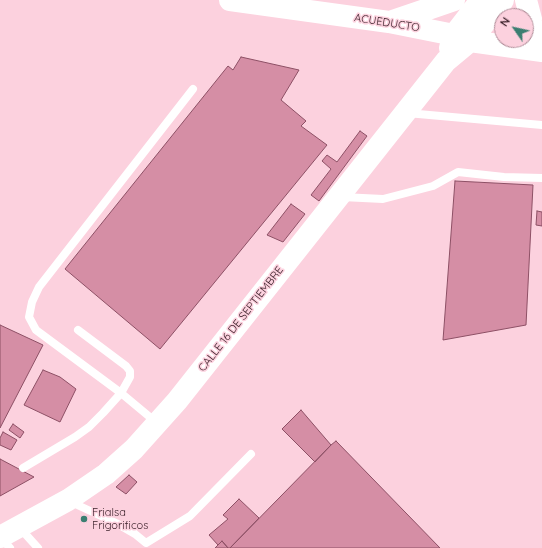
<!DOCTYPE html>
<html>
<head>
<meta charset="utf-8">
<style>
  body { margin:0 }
  #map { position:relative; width:542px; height:548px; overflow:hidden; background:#fcd1de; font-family:Quicksand,sans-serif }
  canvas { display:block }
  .north { position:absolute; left:494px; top:8px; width:40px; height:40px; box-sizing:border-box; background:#fcd1de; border:1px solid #ae8995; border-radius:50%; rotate:304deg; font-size:11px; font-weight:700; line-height:16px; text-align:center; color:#381e27 }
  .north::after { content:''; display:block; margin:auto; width:14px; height:18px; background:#3b7e71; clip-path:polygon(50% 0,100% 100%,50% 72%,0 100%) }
</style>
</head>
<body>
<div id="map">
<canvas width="542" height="548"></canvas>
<div class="north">N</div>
</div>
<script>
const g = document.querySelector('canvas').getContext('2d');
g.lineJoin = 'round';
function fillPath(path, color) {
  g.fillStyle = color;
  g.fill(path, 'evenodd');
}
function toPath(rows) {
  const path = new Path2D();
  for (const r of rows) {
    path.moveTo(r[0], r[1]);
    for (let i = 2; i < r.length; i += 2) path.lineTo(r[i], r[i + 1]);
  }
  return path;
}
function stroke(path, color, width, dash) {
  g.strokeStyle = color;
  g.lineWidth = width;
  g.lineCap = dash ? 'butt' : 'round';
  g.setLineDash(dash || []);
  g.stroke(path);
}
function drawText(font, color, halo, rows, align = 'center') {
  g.font = font + ' Quicksand,sans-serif';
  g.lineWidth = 3;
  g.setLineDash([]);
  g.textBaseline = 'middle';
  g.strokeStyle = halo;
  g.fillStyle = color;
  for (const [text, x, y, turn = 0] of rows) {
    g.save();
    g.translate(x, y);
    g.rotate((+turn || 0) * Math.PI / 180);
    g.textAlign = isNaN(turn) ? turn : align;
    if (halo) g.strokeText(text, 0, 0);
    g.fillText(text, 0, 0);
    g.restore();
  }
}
const building = toPath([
  [241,57,299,70,281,100,306,121,301,126,327,145,160,349,65,269,228,66,233,70,241,57],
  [360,131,367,136,319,201,311,195,331,169,322,161,327,155,337,162,360,131],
  [455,181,533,185,526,325,443,340,455,181],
  [291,204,305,214,283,242,267,235,291,204],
  [537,211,542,212,542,226,536,225,537,211],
  [0,325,43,345,0,428,0,325],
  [43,370,60,377,76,389,60,422,24,405,43,370],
  [301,410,331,445,315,462,282,429,301,410],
  [13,424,24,432,20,438,9,430,13,424],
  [3,432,17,440,11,450,0,445,0,438,3,432],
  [336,441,440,548,230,548,331,445,336,441],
  [0,459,34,477,0,496,0,459],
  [129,475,137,482,126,494,116,487,129,475],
  [239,499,259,518,230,548,228,548,222,541,218,545,209,535,228,519,223,515,239,499],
  [222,541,228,548,215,548,222,541]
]);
const lane = toPath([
  [407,113,542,125],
  [342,197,383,199,433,186,458,172,504,177,542,178],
  [157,423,121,393,36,330,29,317,32,302,39,287,193,89],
  [23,468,75,437,89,427,103,413,121,393,130,377,130,371,126,366,78,330],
  [71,502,116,523,135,534,146,543,190,516,251,454],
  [19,527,38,548],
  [1,538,10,548]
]);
const secondary = toPath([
  [230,0,389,22,454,35,470,41,542,51],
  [526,0,532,23,542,42],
  [390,22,454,0],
  [450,48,454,35,481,0],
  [0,537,68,500,106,474,134,449,177,401,446,61,470,41,503,0]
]);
const markers = [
  [84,519,4,"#3b7e71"]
];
const streetNames = [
  ["ACUEDUCTO",387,23,9],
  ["CALLE 16 DE SEPTIEMBRE",241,319,-52]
];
const poiNames = [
  ["Frialsa",92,513],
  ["Frigorificos",92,526]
];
fillPath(building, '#d58ea5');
stroke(building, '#8d5065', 1);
stroke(lane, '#fff', 8);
stroke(secondary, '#fff', 22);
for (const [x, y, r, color] of markers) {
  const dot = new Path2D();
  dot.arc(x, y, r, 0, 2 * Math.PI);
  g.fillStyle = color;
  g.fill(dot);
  stroke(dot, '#fcd1de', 1.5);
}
drawText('11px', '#381e27', '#fcd1de', streetNames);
drawText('11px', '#381e27', '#fcd1de', poiNames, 'left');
</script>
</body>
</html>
